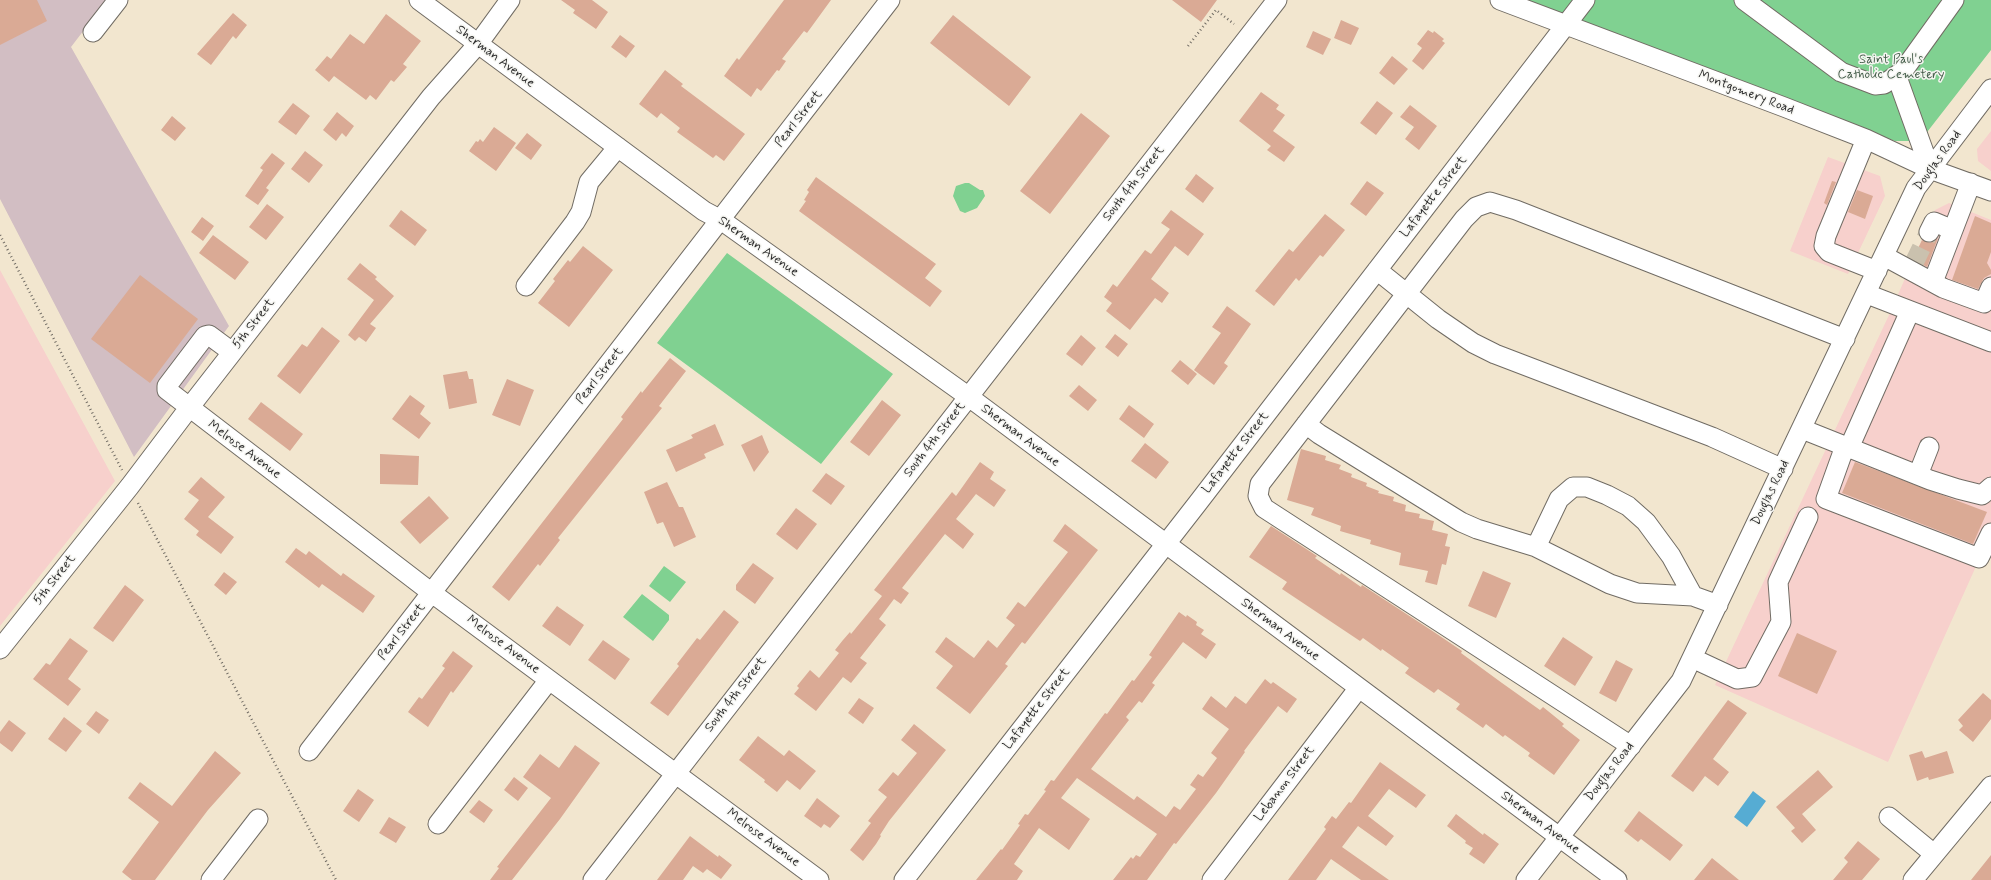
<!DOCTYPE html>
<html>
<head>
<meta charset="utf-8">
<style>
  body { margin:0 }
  canvas { display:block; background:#f2e6cf }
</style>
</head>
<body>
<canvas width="1991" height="880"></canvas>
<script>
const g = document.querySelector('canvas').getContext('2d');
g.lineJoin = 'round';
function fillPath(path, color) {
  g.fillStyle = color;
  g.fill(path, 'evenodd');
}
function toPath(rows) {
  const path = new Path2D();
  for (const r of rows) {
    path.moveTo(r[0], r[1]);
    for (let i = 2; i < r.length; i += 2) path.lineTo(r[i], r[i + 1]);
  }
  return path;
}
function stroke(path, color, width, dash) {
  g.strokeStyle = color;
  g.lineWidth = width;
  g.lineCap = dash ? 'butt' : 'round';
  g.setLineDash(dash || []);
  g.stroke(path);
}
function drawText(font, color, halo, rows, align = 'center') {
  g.font = font + ' Mynerve,sans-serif';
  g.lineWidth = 3;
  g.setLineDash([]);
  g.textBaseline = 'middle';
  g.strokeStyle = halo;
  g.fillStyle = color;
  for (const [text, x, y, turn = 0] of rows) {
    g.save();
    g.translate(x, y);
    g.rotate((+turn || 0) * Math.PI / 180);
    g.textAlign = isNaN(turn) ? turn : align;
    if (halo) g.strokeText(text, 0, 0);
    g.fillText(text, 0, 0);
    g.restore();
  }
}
const built = toPath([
  [1991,131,1991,171,1978,161,1977,149],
  [1828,157,1880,176,1885,196,1848,274,1790,251],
  [1949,203,1991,220,1991,533,1888,762,1715,685,1889,315,1935,210],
  [0,270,115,481,0,626]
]);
const industrial = toPath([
  [0,0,107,0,71,47,229,326,134,457,0,199]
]);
const green = toPath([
  [1523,0,1991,0,1991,50,1924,136,1911,141,1895,141],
  [965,183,969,183,980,190,983,190,985,196,977,208,965,213,960,211,953,196,956,186],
  [727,253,893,374,821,464,657,343],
  [664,566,686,582,670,602,649,586],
  [642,594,669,615,669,620,653,641,623,617]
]);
const water = toPath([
  [1753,791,1766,801,1747,827,1734,817]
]);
const building = toPath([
  [0,0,37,0,47,21,0,45],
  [561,0,592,0,608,12,596,29,573,13,575,10],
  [784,0,831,0,807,33,804,31,782,59,786,61,779,71,777,70,761,91,757,88,751,97,724,76,737,58,739,60],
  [1172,0,1217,0,1201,22],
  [233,13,247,25,236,39,233,36,211,65,197,54],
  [386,14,421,41,403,64,407,67,394,82,391,80,376,100,370,95,366,100,334,76,329,82,315,70,327,56,331,59,350,34,364,44],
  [953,15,1031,77,1009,106,930,43],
  [1341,20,1359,28,1351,45,1334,38],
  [1428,30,1433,33,1434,31,1444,39,1442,41,1445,43,1423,70,1412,61,1422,48,1417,44],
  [1313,31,1331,39,1323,55,1306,47],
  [620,35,635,46,626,58,611,47],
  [1392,56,1408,69,1394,85,1379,73],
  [665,70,683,84,681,86,745,134,724,161,716,155,713,158,677,132,680,128,661,113,657,118,639,104],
  [1261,92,1279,105,1276,109,1285,115,1273,131,1295,147,1284,162,1267,150,1271,146,1239,121],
  [1377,101,1393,113,1376,135,1360,123],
  [293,103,310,116,296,135,278,122],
  [1410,105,1437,126,1419,150,1405,139,1414,127,1400,117],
  [337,112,354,126,346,137,342,133,336,141,323,130],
  [1081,113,1110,136,1050,214,1020,191],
  [172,116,186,128,175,141,161,130],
  [494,127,516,143,496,171,469,151,476,141,478,142,480,139,483,142],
  [527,133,542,145,531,160,515,148],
  [305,151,323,165,309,183,291,169],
  [272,153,285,163,266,188,269,190,258,205,245,196,263,170,260,168],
  [1196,174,1214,188,1203,203,1185,189],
  [816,177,936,264,925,278,942,291,930,307,799,211,806,201,804,200,809,192,807,190],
  [1367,181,1384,193,1366,216,1350,204],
  [1832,181,1836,182,1827,205,1824,203],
  [1857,190,1873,196,1865,219,1848,212],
  [267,204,284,217,266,240,249,227],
  [401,210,427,230,415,246,389,226],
  [1171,210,1204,234,1188,256,1175,246,1151,279,1169,293,1162,303,1155,298,1130,330,1106,311,1112,303,1104,297,1113,284,1117,287,1145,250,1151,254,1170,229,1161,223],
  [1325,214,1345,230,1323,257,1320,255,1299,281,1296,278,1274,306,1255,291,1289,249,1293,252],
  [1975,216,1991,223,1991,252,1987,263,1991,270,1991,274,1984,278,1978,289,1952,280],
  [202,217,214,226,203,241,191,232],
  [213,235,249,262,235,280,199,253],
  [1938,238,1927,267,1913,259,1922,240,1930,243],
  [583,246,613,270,569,327,538,303,555,281,553,279,568,260,570,262],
  [360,263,377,277,375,279,394,296,370,324,376,328,366,342,359,337,355,341,348,335,374,300,347,279],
  [140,275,198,319,150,383,91,339],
  [1227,306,1251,324,1224,363,1228,366,1214,385,1194,370,1221,333,1212,327],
  [322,327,340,341,300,394,277,376,302,344,307,347],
  [1115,334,1128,344,1118,357,1105,347],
  [1081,335,1096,348,1082,366,1066,354],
  [670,358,686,371,659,406,662,408,558,538,560,540,540,566,538,564,509,601,492,587,623,419,621,417,641,391,642,393],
  [1180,360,1197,374,1188,385,1171,371],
  [467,371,469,379,473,379,477,403,449,409,443,375],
  [507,379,534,390,520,426,492,415],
  [1079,385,1097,400,1088,411,1069,396],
  [410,395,425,406,420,414,431,423,419,439,392,419],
  [882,400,901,415,869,456,850,442],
  [261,402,303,434,290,451,248,419],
  [1129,405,1154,424,1144,438,1119,419],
  [715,424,724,445,704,454,706,458,676,472,666,450,693,438,691,435],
  [762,435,769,452,754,472,741,445],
  [1145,443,1169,462,1156,479,1131,461],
  [1301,449,1326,456,1325,460,1341,465,1339,469,1352,474,1351,477,1367,483,1366,486,1379,491,1378,493,1394,497,1393,501,1406,505,1405,511,1420,514,1419,518,1434,521,1432,530,1448,534,1445,546,1450,547,1446,565,1442,564,1437,585,1425,582,1428,571,1399,565,1401,553,1370,544,1371,540,1340,531,1341,526,1311,515,1314,508,1287,500],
  [380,454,419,456,418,485,380,484],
  [980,462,994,472,990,479,1006,490,994,507,976,494,956,519,974,534,963,549,945,534,902,588,909,593,901,604,894,599,879,619,886,625,860,658,867,663,851,683,843,677,816,711,794,694,799,688,797,686,810,670,819,678,839,653,835,650,843,640,850,632,851,634,882,596,874,590,952,492,956,496],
  [1855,462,1987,512,1973,544,1842,493],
  [826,473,845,486,831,505,812,491],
  [201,477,225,497,208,517,234,537,221,554,196,535,199,531,184,519,199,500,188,492],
  [667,482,679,507,683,507,696,537,674,547,663,522,657,524,644,492],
  [429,496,449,518,420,544,400,522],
  [796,508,817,524,797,550,776,534],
  [1065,524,1098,550,1025,644,1022,642,1005,664,1008,666,970,714,936,688,953,666,935,652,946,637,974,658,988,640,997,648,1015,625,1006,618,1018,602,1025,607,1068,552,1053,541],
  [1271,526,1317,556,1315,558,1340,575,1341,573,1361,587,1362,585,1434,632,1462,651,1461,653,1502,683,1540,710,1543,707,1564,724,1562,726,1580,740,1554,775,1528,756,1530,753,1505,735,1503,737,1486,724,1483,728,1456,709,1460,704,1438,689,1434,693,1405,673,1409,668,1382,649,1381,651,1363,638,1360,641,1282,589,1287,582,1249,557],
  [296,548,306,555,309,551,341,576,343,573,375,596,363,613,322,584,319,588,285,562],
  [753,563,774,578,755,604,736,590,736,585],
  [1483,571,1511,583,1496,618,1468,606],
  [224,572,237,582,226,595,214,585],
  [125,585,144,600,113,642,93,628],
  [557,606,584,625,570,646,542,626],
  [724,610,739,622,668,716,650,703,679,666,677,664,697,638,700,640],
  [1179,612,1186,617,1187,615,1197,622,1196,625,1204,630,1201,634,1216,644,1206,659,1183,642,1152,683,1155,685,1142,703,1139,701,1126,717,1129,720,1091,769,1134,800,1137,796,1166,817,1174,806,1180,810,1196,789,1190,785,1198,774,1203,777,1217,758,1211,753,1229,729,1202,709,1211,696,1226,708,1235,696,1246,704,1265,679,1271,684,1273,682,1297,699,1287,713,1278,706,1244,751,1245,752,1216,793,1176,844,1174,843,1147,880,1113,880,1131,857,1133,859,1136,855,1140,857,1157,834,1077,778,1061,798,1090,819,1069,850,1039,828,1014,864,1023,871,1017,880,976,880,1001,849,1002,850,1020,825,1018,824,1025,814,1028,815,1046,791,1044,790,1051,780,1054,781,1105,713,1107,714,1132,680,1134,681,1152,657,1149,655],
  [1797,633,1837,651,1817,694,1778,676],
  [1563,637,1593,657,1575,686,1544,666],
  [70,638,88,651,68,679,81,689,68,706,33,679,46,663,50,665],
  [603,640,630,659,615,680,588,660],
  [453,651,473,666,453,693,451,691,428,727,408,712,419,697,422,699,445,668,442,666],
  [1616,660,1633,669,1616,702,1599,693],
  [1983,693,1991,700,1991,719,1973,742,1959,730,1963,726,1958,720],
  [859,698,874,708,863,724,848,713],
  [1728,700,1747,713,1713,759,1729,772,1718,786,1705,776,1693,792,1671,776],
  [96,711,109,720,99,734,86,724],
  [64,717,82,731,66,752,48,739],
  [9,720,26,733,12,752,0,743,0,732],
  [914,724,946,750,889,821,880,835,881,836,876,844,863,861,850,850,871,823,868,821,887,797,878,790,893,772,898,776,917,753,901,740],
  [758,736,784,756,789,750,816,771,800,790,787,780,777,792,764,782,765,780,739,760],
  [575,745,600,763,560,819,512,880,490,880,499,868,497,867,551,798,523,777,540,754,559,768],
  [215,751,241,773,208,810,155,880,132,880,122,872,159,822,128,798,140,782,172,806],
  [1922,751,1925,758,1947,751,1954,773,1929,780,1928,777,1917,781,1909,755],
  [1380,762,1426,795,1416,808,1389,789,1368,816,1394,836,1386,846,1358,826,1342,847,1389,880,1361,880,1331,859,1316,880,1288,880,1326,829,1324,827,1332,816,1336,819,1349,802,1351,803],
  [1818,770,1833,787,1802,814,1816,830,1802,843,1791,831,1795,828,1776,807],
  [514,777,528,788,518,801,504,790],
  [358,789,374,800,359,822,343,811],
  [817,798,840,816,830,828,824,824,821,828,804,816],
  [479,800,493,810,484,823,469,812],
  [1639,811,1683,845,1670,861,1641,839,1638,842,1624,831],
  [1456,814,1483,835,1484,833,1499,844,1484,864,1469,854,1473,848,1465,843,1466,841,1447,826],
  [389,817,406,827,396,843,379,833],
  [690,836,718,857,719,855,732,865,721,879,707,869,703,873,693,866,683,880,657,880],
  [1858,841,1880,859,1862,880,1833,880,1848,862,1844,858],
  [1991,855,1991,880,1971,880],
  [1712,858,1739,880,1694,880]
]);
const minorTunnel = toPath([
  [1913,265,1929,232]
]);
const path = toPath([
  [1188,46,1216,10,1234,24],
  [0,235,122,470],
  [138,503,336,880]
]);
const minor = toPath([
  [419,0,704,211,721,220,969,397,1617,880],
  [1500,0,1784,107,1866,139,1930,169,1991,191],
  [1744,0,1841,72,1875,85,1884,84,1903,71,1954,0],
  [93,32,118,0],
  [1897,77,1930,169],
  [1866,139,1826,236,1824,246,1829,252,1877,271],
  [1929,232,1934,222,1953,230],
  [1884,256,1943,288,1984,303,1991,287],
  [1377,270,1438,319,1473,343,1495,354,1712,437,1783,469],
  [1933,282,1971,183],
  [526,286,575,222,581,212,589,182,618,147],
  [1867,294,1991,342],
  [232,352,209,335,205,336,167,386,167,390,432,593,819,880],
  [1306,424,1319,434,1461,522,1477,529,1536,547,1610,584,1637,593,1693,596,1718,605],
  [1802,429,1930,480,1958,489,1982,495,1991,487],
  [1845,446,1826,499,1979,558,1991,533],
  [1849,448,1910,311],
  [1918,475,1929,447],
  [1536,547,1559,499,1573,487,1587,487,1607,495,1628,506,1646,522,1671,556,1693,596],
  [0,649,130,486,189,408,431,97,478,44,510,0],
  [1692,658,1737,679,1752,677,1781,622,1778,582,1808,517],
  [1631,746,1264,508,1258,496,1260,484,1464,219,1476,207,1490,202,1516,210,1845,339],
  [309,751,890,0],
  [1889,817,1934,854],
  [438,824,549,680],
  [211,880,258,819],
  [593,880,1277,0],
  [904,880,1197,504,1585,0],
  [1212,880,1358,689],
  [1526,880,1681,681,1916,188,1991,89],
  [1913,880,1991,786]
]);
const streetNames = [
  ["Sherman Avenue",495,57,37],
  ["Montgomery Road",1746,93,21],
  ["Pearl Street",799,119,-52],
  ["Douglas Road",1938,161,-54],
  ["South 4th Street",1134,184,-52],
  ["Lafayette Street",1434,197,-52],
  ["Sherman Avenue",758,247,35],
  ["5th Street",254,324,-52],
  ["Pearl Street",600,376,-52],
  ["Sherman Avenue",1020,436,37],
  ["South 4th Street",935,440,-52],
  ["Melrose Avenue",244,450,37],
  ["Lafayette Street",1236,453,-52],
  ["Douglas Road",1771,493,-64],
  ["5th Street",55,580,-52],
  ["Sherman Avenue",1280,630,37],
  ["Pearl Street",402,632,-52],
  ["Melrose Avenue",503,645,37],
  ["South 4th Street",736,695,-52],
  ["Lafayette Street",1037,709,-52],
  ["Douglas Road",1610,772,-52],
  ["Lebanon Street",1285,784,-53],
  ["Sherman Avenue",1540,823,37],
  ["Melrose Avenue",763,838,37]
];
const parkNames = [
  ["Saint Paul's",1891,60],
  ["Catholic Cemetery",1891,75]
];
fillPath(built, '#f7d0cc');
fillPath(industrial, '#d2bec3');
fillPath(green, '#80d191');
fillPath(water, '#56acd3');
fillPath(building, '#daaa95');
stroke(minorTunnel, '#cac1ae', 19, [19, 10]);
stroke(minor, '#716c64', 21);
stroke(path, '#716c64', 2.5, [1, 3]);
stroke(minor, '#fff', 19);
drawText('13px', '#2b2b2b', '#f6f6f2', streetNames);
drawText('13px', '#445d4a', '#f6f6f2', parkNames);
</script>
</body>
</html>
